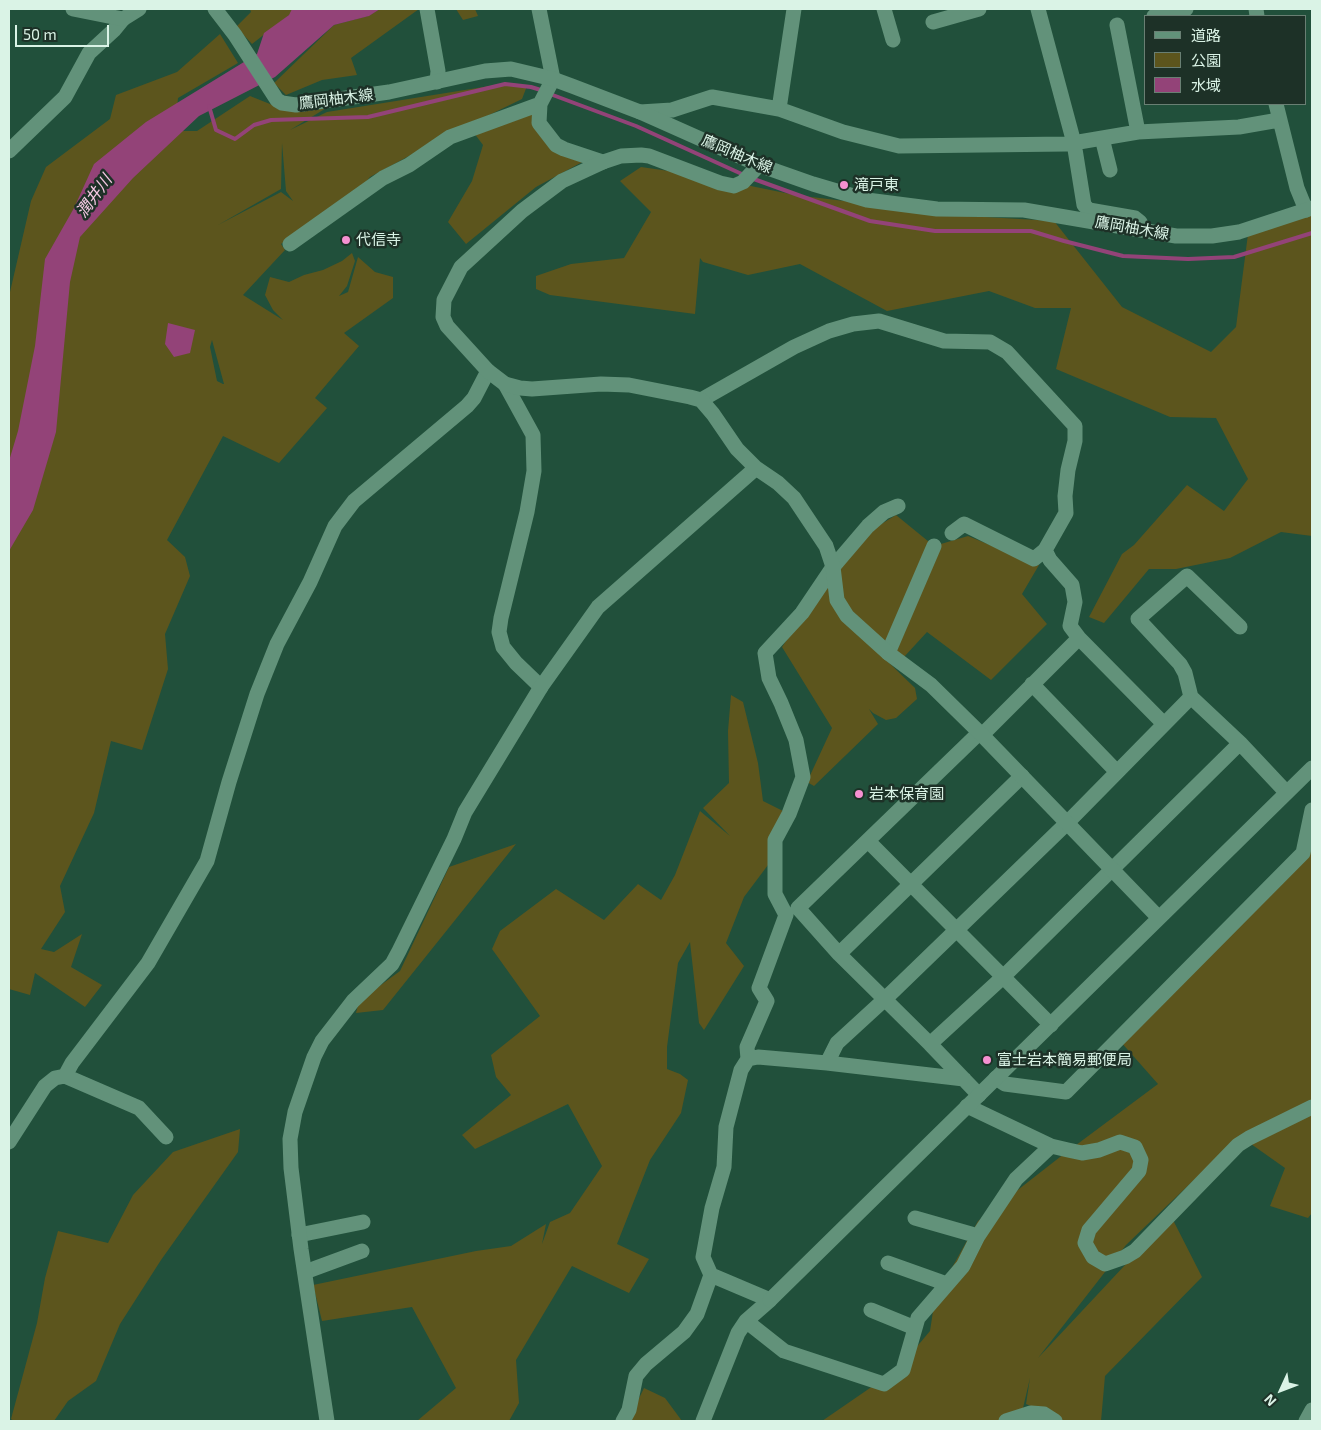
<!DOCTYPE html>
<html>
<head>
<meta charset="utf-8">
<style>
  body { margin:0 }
  #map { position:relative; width:1321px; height:1430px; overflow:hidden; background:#21503b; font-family:"Exo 2","Noto Sans JP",sans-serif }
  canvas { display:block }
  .frame { position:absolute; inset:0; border:10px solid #daf3e6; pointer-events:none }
  .legend { position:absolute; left:1144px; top:15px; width:162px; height:90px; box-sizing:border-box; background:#1d3127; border:1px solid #697f73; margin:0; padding:6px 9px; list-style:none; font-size:15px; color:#daf3e6 }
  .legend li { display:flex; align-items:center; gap:10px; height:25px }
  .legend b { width:25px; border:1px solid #697f73 }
  .north { position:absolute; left:1256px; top:1365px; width:50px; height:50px; -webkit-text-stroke:4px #1d3127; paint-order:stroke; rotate:227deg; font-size:14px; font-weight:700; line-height:20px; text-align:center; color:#daf3e6 }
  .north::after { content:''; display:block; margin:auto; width:18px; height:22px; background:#daf3e6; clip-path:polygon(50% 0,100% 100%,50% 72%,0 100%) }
  .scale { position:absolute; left:15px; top:25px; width:94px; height:22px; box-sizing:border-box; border:2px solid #daf3e6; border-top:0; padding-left:6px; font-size:15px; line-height:18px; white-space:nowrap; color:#daf3e6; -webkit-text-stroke:4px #1d3127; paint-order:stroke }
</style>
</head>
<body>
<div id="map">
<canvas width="1321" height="1430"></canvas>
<div class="frame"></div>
<ul class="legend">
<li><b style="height:6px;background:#62927a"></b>道路</li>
<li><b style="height:14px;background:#5c551d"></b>公園</li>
<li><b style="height:14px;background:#934378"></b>水域</li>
</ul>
<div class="north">N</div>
<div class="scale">50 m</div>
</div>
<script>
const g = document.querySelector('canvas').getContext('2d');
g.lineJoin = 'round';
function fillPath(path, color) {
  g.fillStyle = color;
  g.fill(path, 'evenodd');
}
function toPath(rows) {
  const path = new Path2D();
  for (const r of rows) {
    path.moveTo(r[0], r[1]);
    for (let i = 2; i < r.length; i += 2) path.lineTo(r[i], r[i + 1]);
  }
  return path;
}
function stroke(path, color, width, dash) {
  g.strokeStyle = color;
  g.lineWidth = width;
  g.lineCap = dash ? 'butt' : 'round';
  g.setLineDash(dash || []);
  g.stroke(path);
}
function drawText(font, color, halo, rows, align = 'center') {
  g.font = font + ' "Exo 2","Noto Sans JP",sans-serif';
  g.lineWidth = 5;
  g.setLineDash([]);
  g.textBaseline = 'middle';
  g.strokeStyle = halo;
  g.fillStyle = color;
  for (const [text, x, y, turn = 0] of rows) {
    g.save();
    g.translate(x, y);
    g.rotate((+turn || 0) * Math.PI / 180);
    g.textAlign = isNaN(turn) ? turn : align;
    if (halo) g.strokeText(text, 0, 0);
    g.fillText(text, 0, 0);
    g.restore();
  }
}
const green = toPath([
  [250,9,294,9,293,12,252,44,236,27,251,12],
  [380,9,419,9,351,58,357,75,322,80,286,95,274,83,334,25,368,16],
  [456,9,475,9,478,16,463,20],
  [220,34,238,63,178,98,175,131,197,131,250,96,280,108,328,107,290,130,327,112,496,85,527,86,522,99,446,136,370,177,361,188,311,221,281,244,285,250,243,295,283,320,273,310,265,295,270,277,289,282,304,275,323,270,342,261,352,253,355,261,347,286,339,296,348,292,358,257,375,272,393,277,393,298,344,333,359,346,315,398,327,408,279,463,223,436,167,540,185,557,190,576,165,634,168,669,142,750,111,741,94,813,60,886,65,912,41,949,54,952,82,934,71,967,102,985,85,1007,35,973,30,995,9,989,10,292,31,201,46,167,110,119,116,95,177,72],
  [282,143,286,191,293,201,281,192,218,225,281,189],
  [212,340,224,384,223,384,217,381,210,347],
  [535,106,542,134,586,160,536,187,466,244,448,222,472,181,483,145,471,129],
  [641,167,697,175,795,195,968,216,1054,221,1122,307,1211,352,1236,327,1248,234,1312,215,1312,536,1281,532,1230,558,1176,569,1149,569,1104,623,1089,617,1122,554,1134,545,1187,485,1224,511,1248,479,1216,418,1170,417,1056,369,1071,308,1035,308,989,291,887,311,800,264,748,275,703,262,700,258,695,314,550,295,536,289,536,276,571,264,624,258,651,212,620,181],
  [896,515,934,546,968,536,1039,565,1022,594,1047,624,991,680,927,632,904,657,882,656,915,688,917,699,896,718,886,720,873,713,869,709,878,724,814,786,807,782,832,728,782,647,812,602,870,531],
  [731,695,743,702,758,763,763,801,785,812,780,849,744,897,726,943,744,966,704,1030,699,1023,690,942,678,963,667,1047,667,1069,680,1074,688,1080,681,1113,650,1160,617,1244,649,1259,629,1293,572,1266,516,1360,519,1403,509,1421,417,1421,456,1388,412,1307,322,1321,313,1285,476,1251,511,1246,546,1224,542,1244,550,1222,570,1213,602,1166,568,1104,475,1149,462,1135,511,1095,496,1077,491,1055,540,1016,492,949,500,931,556,889,604,920,638,884,661,900,675,875,700,811,730,836,703,808,729,783,728,731],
  [516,844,383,1010,356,1013,359,1001,400,971,449,867],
  [1312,850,1312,1105,1196,1178,1126,1245,1038,1358,1140,1249,1173,1220,1202,1277,1105,1376,1101,1421,1065,1421,1026,1404,1030,1378,1020,1421,822,1421,886,1377,909,1356,930,1331,935,1298,978,1221,1060,1157,1158,1084,1120,1041],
  [1312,1113,1312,1213,1308,1218,1270,1206,1285,1168,1251,1144],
  [240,1129,238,1152,161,1260,120,1324,96,1381,68,1401,54,1421,14,1421,11,1419,37,1323,45,1278,58,1231,108,1243,133,1195,173,1152],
  [644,1388,665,1398,682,1421,628,1421]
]);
const water = toPath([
  [292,9,380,9,369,16,334,25,275,77,199,116,133,178,80,237,70,282,56,432,33,510,9,551,9,461,18,431,35,346,45,259,74,208,94,164,146,122,257,54,264,33,289,15],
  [168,323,195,330,190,353,174,357,165,344]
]);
const stream = toPath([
  [550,94,636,126,744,175],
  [209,106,216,130,235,139,254,125,271,120,368,117,505,84,531,87,544,91],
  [751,178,870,221,935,231,1031,231,1064,241,1123,256,1188,259,1234,257,1312,233]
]);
const street = toPath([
  [427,9,438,71,437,82],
  [884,9,893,40],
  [1038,9,1074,143,1084,205,1089,210,1135,218,1140,222,1144,230],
  [1256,9,1257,16],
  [1154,16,1186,9],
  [933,22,979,9],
  [1117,25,1138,132],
  [540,104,539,123,556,145,564,149,603,162],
  [1276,104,1297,188,1306,210],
  [779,109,794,9],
  [640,112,672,110,712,97,779,109,843,132,899,146,1067,144,1138,132,1239,127,1279,120],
  [1102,138,1110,170],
  [9,151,65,97,89,53,114,30,123,19],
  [290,244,383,178,409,165,450,137,540,104,553,79,539,9],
  [505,384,533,435,534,471,527,512,501,618,499,632,503,647,516,663,541,687],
  [701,400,794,347,829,331,853,324,879,321,944,341,990,342,1007,352,1075,426,1075,441,1068,470,1065,496,1066,513,1045,550,1050,560,1072,585,1075,602,1070,626,1079,638,1164,724],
  [952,533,964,524,1034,559,1045,550],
  [1240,627,1187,576,1138,619,1180,664,1185,673,1191,697,1240,743,1286,792],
  [888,653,934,546],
  [1032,684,1117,772],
  [979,733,798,908,839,954,930,1044,979,1095],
  [982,735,1079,638],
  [868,841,1051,1025],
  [839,954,1022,776],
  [930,1044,1003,977,1240,743],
  [748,1059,747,1047,767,1001,759,988,786,915,775,894,775,840,789,814,803,777,796,740,781,703,769,678,765,653,802,613,833,567,868,526,884,512,898,506],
  [827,1063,837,1043,885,999,1067,823,1191,697],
  [65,1076,72,1063,148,963,207,861,229,782,257,694,277,644,310,582,335,526,354,501,467,406,474,398,488,371],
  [996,1078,1005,1084,1066,1092,1303,853,1312,810],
  [967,1106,1051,1146,1068,1150,1082,1153,1099,1150,1120,1142,1135,1147,1141,1160,1139,1171,1089,1230,1085,1243,1093,1257,1105,1264,1125,1257,1135,1251,1238,1145,1249,1138,1312,1107],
  [9,1142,45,1086,55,1078,65,1076,139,1108,166,1137],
  [915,1218,978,1236],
  [299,1235,363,1222],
  [888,1263,947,1284],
  [305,1272,362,1251],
  [871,1310,915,1328],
  [746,1321,784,1351,884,1384,903,1370,918,1318,963,1266,978,1236,1016,1179,1051,1146],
  [623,1421,629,1410,636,1376,646,1364,684,1332,697,1314,711,1275],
  [703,1421,738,1333,746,1321,770,1300,711,1275,703,1257,712,1208,724,1167,726,1127,741,1070,748,1059,758,1057,827,1063,964,1079],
  [1006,1421,1031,1413,1044,1414,1055,1421]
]);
const secondary = toPath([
  [73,9,123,19,139,9],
  [215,9,235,35,277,100,282,103,296,105,389,92,485,71,511,69,553,79,572,86,640,112,759,165,813,184,867,200,937,209,1024,210,1176,236,1212,236,1239,232,1312,208],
  [759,165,743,182,734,186,720,183,649,156,641,155,621,156,603,162,562,181,522,211,461,267,444,300,443,317,447,326,488,371,505,384,520,388,532,389,601,384,629,385,690,397,701,400,713,414,737,449,756,468,778,483,794,498,826,546,833,567,837,600,847,616,888,653,931,685,982,735,1159,918],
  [770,1300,1312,768],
  [327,1421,301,1249,291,1168,290,1139,295,1112,314,1057,322,1041,353,1001,392,964,399,951,454,839,465,812,541,687,598,607,756,468],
  [1306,1421,1312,1410]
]);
const markers = [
  [844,185,5,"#f690d1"],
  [346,240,5,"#f690d1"],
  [859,794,5,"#f690d1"],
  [987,1060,5,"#f690d1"]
];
const streetNames = [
  ["鷹岡柚木線",336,99,-7],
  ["鷹岡柚木線",737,154,23],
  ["鷹岡柚木線",1132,228,10]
];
const poiNames = [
  ["滝戸東",854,185],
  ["代信寺",356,240],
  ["岩本保育園",869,794],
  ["富士岩本簡易郵便局",997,1060]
];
const waterNames = [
  ["潤井川",94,196,-54]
];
fillPath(green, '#5c551d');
fillPath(water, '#934378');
stroke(stream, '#934378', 4);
stroke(street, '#62927a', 15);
stroke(secondary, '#62927a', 15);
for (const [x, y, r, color] of markers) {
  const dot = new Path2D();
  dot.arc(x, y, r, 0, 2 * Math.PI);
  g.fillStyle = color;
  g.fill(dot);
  stroke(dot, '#1d3127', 2);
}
drawText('15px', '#daf3e6', '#1d3127', streetNames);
drawText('15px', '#daf3e6', '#1d3127', poiNames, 'left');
drawText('italic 16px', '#f7c9e4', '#1d3127', waterNames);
</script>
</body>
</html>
